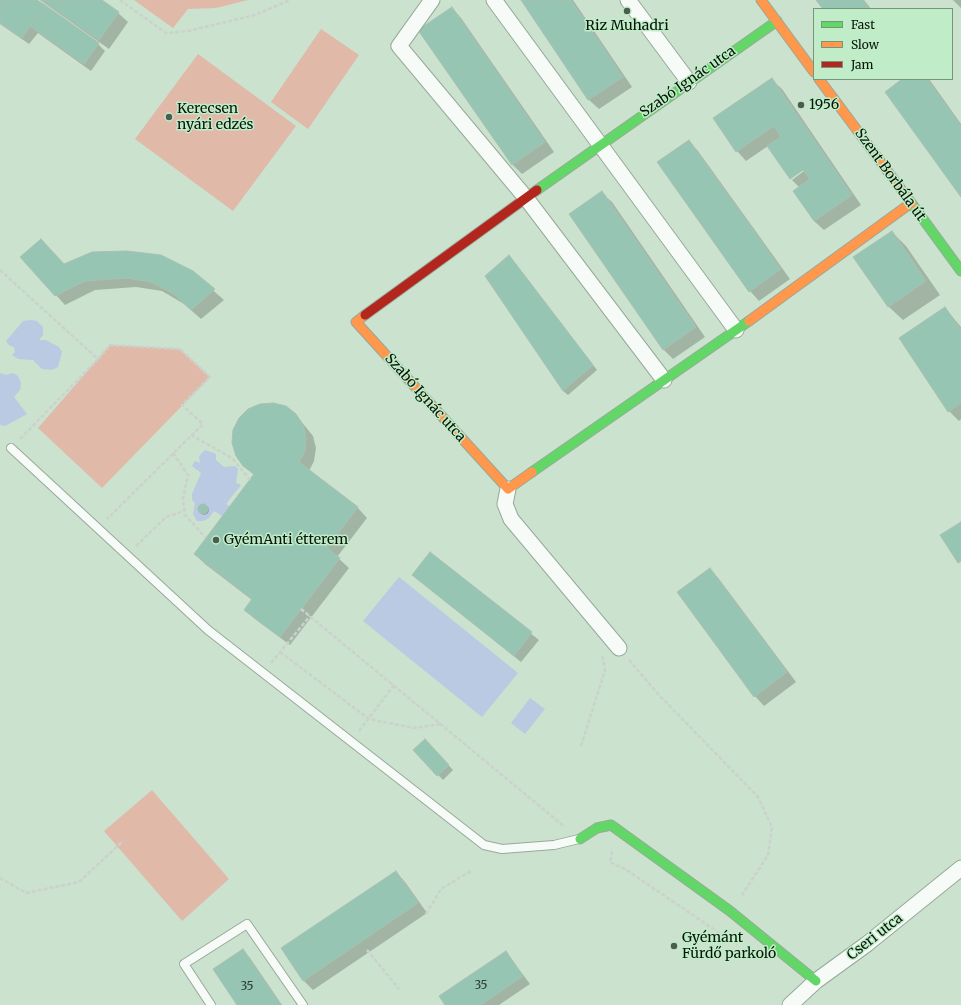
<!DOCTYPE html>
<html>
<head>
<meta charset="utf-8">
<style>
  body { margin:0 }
  #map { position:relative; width:961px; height:1005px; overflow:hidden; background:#cbe2ce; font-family:Merriweather,serif }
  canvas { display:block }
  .legend { position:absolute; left:813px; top:8px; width:140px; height:72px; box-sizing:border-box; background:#c1ecc8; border:1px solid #76967c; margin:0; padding:5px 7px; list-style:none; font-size:12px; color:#061509 }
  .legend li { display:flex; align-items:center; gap:8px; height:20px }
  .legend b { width:20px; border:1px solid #76967c }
</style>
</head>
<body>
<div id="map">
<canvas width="961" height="1005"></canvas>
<ul class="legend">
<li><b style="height:5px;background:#63d668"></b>Fast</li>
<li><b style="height:5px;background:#ff974d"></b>Slow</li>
<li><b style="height:5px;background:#b3261e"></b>Jam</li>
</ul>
</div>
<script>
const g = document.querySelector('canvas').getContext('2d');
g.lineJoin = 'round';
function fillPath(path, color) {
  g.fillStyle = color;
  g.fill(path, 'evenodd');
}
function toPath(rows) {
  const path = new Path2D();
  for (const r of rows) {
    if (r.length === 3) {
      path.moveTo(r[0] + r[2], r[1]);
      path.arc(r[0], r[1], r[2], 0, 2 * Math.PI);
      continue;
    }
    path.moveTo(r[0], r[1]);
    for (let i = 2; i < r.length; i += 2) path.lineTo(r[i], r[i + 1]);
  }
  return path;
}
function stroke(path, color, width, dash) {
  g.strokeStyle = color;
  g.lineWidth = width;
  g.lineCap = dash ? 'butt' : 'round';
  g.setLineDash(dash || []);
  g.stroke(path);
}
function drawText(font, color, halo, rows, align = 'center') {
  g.font = font + ' Merriweather,serif';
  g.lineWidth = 3;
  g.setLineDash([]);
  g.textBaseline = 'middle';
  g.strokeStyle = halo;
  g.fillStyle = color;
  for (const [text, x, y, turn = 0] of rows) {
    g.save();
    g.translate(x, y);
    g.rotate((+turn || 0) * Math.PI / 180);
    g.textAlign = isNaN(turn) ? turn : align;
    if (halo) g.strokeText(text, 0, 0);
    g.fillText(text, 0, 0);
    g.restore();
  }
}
const green = toPath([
  [134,0,248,0,216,8,188,9,173,28],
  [321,29,359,55,308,129,271,102],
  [198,54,296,126,233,211,135,139],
  [110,345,180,349,210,377,102,488,38,428],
  [152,790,229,879,182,921,104,831]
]);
const water = toPath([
  [31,320,37,321,43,327,43,335,39,340,46,340,59,347,62,352,58,367,52,370,42,369,33,360,18,359,12,355,15,352,14,347,9,345,6,341,23,321],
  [0,373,6,375,13,373,18,376,21,383,20,390,14,397,27,414,5,426,0,425],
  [205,450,216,454,216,460,224,467,235,466,238,469,236,483,241,485,226,504,230,506,222,516,214,511,209,518,203,521,197,521,193,514,195,503,192,500,192,494,201,473,192,466,195,461,200,463,199,456],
  [399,577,518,673,482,717,363,621],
  [530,698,545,709,525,734,511,723]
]);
const shadow = toPath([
  [0,0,35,0,98,44,105,51,91,71,38,33,29,44,0,24],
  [40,0,100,0,118,13,128,22,109,49],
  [522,0,573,0,632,87,599,109,589,100],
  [817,0,864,0,871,9,824,9],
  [953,0,961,0,961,8],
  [452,8,461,18,554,152,522,174,512,164],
  [904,79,929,79,961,124,961,195],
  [772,80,782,89,861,205,824,230,814,221,800,188,792,180,808,168,807,167,791,177,791,179,768,146,746,161,737,151],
  [689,141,698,151,790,279,759,301,750,291],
  [602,193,612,202,705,337,673,359,664,350,570,215],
  [892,232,906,246,940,295,903,320,889,307],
  [509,256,597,370,568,395,563,391],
  [64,265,192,272,224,300,201,319,184,304,162,291,136,287,95,290,65,305,56,295],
  [945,308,961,327,961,419,959,421,949,411],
  [296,415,313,436,316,448,314,461,309,471,358,508,367,518,337,557,349,568,290,645,255,619,245,610,252,600,205,564,195,554,254,475,244,466],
  [204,510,5],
  [430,554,539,640,521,662,413,575],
  [710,569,719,579,796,682,764,706,755,696],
  [425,740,453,770,443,780,414,750],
  [396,872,405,882,427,913,313,990,303,980],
  [243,950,250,958,282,1005,238,1005],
  [506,952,530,984,499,1005,446,1005]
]);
const building = toPath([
  [0,0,37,0,45,5,22,38,0,23,0,0],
  [42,0,102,0,119,12,99,40,42,0],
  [521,0,571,0,623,77,588,100,521,0],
  [816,0,863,0,869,9,823,9,816,0],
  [45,5,99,43,84,64,30,26,45,5],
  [452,7,545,142,512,165,418,30,452,7],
  [772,78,852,195,814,221,793,191,810,179,803,170,790,179,767,146,781,137,774,126,736,152,713,118,772,78],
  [902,79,927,79,961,126,961,197,885,92,902,79],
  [689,140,781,269,749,292,657,162,689,140],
  [602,191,696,327,663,350,569,214,602,191],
  [892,231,926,281,888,307,853,257,892,231],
  [41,239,64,264,92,252,127,251,161,255,193,271,215,289,191,310,174,294,151,282,126,278,85,281,55,296,20,257,41,239],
  [509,255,593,365,563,391,485,276,509,255],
  [945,307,961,330,961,403,948,412,899,338,945,307],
  [273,403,286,406,296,414,303,425,306,438,305,451,299,462,358,507,327,548,340,558,280,637,244,610,252,599,194,554,254,474,243,466,236,456,232,443,233,430,239,418,248,409,260,404,273,403],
  [203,509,5],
  [961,522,961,561,958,563,940,535,961,522],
  [430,552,532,632,514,656,412,575,430,552],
  [710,568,787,672,754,697,677,592,710,568],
  [425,739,449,765,437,776,413,750,425,739],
  [396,871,418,903,303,981,281,948,396,871],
  [243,949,281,1005,237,1005,213,969,243,949],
  [506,951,523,976,481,1005,445,1005,439,996,506,951]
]);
const path = toPath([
  [120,0,166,33,188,31,255,15,290,0],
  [0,270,98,359,20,439],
  [98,359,110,345,180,349,210,377,182,405,203,424,107,519],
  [191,435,232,458,250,480],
  [173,453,188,475,183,499,185,515,206,538],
  [136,546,166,517,184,511],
  [301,609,565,827],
  [280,652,369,719,414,728,441,724],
  [629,660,659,695,758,797,772,827,768,855,742,895],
  [271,663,310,616],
  [359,731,394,685],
  [581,746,605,670,602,654],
  [612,851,610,862,625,869,737,945],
  [0,878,26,893,79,882,123,841],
  [426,914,441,889,471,871],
  [367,950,399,989]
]);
const lane = toPath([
  [11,448,208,630,484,845,502,849,554,845,579,839],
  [211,1005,184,964,247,924,303,1005]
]);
const street = toPath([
  [432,0,399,46,526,198,664,380],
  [494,0,736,330],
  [628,0,689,82],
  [508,489,505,504,511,519,619,648],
  [790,1005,816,981,867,944,961,868]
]);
const fast = toPath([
  [537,190,777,21],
  [912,204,961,271],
  [532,472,749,321],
  [580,839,597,828,611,825,730,911,816,981]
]);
const slow = toPath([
  [761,0,814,72],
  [819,79,912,204],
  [365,315,356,322,508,489,532,472],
  [749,321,911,203]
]);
const jam = toPath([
  [365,315,537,190]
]);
const markers = [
  [627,11,4,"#4b5d4e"],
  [801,105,4,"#4b5d4e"],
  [169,117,4,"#4b5d4e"],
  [216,540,4,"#4b5d4e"],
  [674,946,4,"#4b5d4e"]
];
const numberNames = [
  ["35",481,986],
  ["35",247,987]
];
const poiNames = [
  ["Riz Muhadri",627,26,"center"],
  ["1956",809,105],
  ["Kerecsen",177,109],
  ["nyári edzés",177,125],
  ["GyémAnti étterem",224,540],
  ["Gyémánt",682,938],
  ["Fürdő parkoló",682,954]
];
const streetNames = [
  ["Szabó Ignác utca",688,82,-35],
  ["Szent Borbála út",890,175,54],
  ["Szabó Ignác utca",425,398,48],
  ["Cseri utca",875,937,-38]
];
fillPath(green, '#e0b9a8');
fillPath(water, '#b9cae2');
fillPath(shadow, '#0003');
fillPath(building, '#97c5b3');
stroke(building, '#aabfb2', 1);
stroke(lane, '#97a99a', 10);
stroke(street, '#97a99a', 17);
stroke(fast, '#97a99a', 11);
stroke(slow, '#97a99a', 11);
stroke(jam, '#97a99a', 11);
stroke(path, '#cbd2cc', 2.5, [4, 2]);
stroke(lane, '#f7fbf8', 8);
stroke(street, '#f7fbf8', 15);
stroke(fast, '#63d668', 9);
stroke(slow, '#ff974d', 9);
stroke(jam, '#b3261e', 9);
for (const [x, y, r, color] of markers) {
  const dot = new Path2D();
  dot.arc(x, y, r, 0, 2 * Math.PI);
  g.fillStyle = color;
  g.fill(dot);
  stroke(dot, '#c1ecc8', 1.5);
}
drawText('12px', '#2a4134', null, numberNames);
drawText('14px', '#061509', '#c1ecc8', poiNames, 'left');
drawText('14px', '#061509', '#c1ecc8', streetNames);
</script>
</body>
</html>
